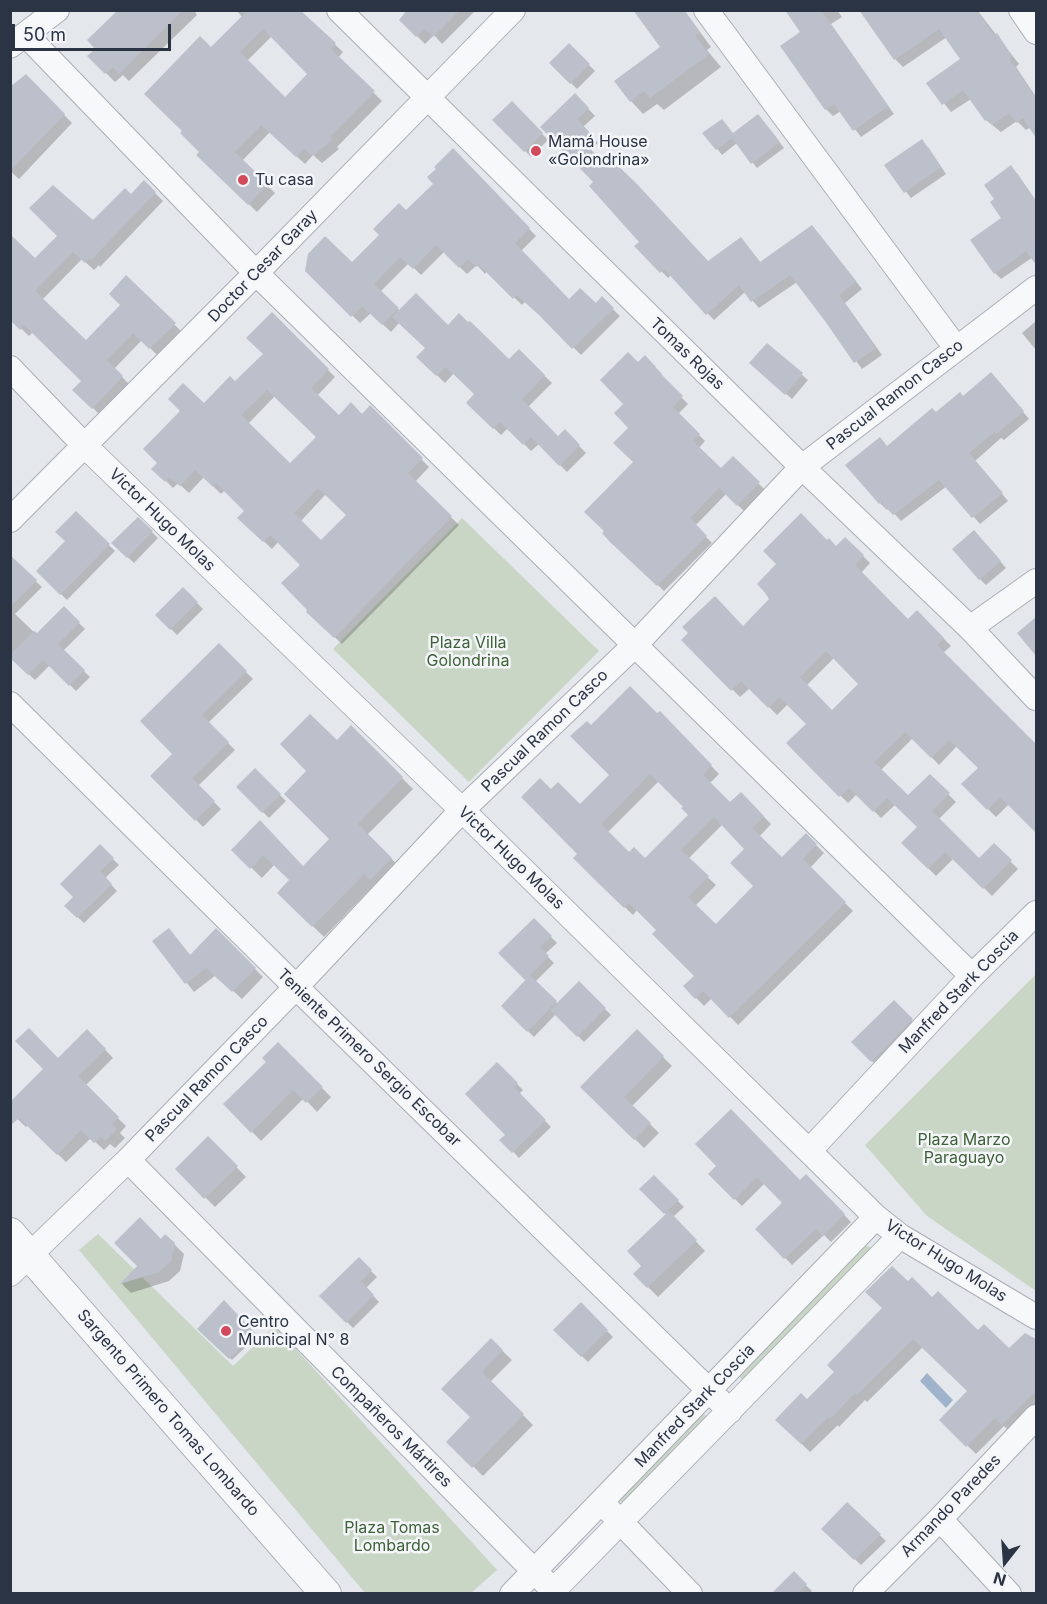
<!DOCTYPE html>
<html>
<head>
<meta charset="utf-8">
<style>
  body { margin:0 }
  #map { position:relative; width:1047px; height:1604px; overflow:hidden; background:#e4e7ec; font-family:Inter,sans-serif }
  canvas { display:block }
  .frame { position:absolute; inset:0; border:12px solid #2b3445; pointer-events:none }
  .north { position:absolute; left:975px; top:1532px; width:60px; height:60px; -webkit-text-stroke:4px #f4f6f9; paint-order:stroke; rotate:197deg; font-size:16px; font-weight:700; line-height:24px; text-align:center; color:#2b3445 }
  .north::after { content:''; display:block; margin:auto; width:21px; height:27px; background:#2b3445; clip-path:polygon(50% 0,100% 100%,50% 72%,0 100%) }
  .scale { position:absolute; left:12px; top:24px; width:159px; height:27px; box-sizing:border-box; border:3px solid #2b3445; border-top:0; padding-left:8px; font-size:18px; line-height:21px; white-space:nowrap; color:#2b3445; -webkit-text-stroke:4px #f4f6f9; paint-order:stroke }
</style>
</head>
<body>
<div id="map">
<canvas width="1047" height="1604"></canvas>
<div class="frame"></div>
<div class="north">N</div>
<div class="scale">50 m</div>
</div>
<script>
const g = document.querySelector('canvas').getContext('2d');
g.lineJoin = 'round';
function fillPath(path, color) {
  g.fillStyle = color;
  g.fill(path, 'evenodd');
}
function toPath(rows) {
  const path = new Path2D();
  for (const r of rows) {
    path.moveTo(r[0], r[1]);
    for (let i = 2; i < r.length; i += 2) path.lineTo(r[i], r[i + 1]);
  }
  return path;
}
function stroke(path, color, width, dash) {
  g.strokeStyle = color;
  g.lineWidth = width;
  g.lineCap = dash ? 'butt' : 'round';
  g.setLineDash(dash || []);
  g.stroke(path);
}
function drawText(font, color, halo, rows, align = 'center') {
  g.font = font + ' Inter,sans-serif';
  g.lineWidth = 5;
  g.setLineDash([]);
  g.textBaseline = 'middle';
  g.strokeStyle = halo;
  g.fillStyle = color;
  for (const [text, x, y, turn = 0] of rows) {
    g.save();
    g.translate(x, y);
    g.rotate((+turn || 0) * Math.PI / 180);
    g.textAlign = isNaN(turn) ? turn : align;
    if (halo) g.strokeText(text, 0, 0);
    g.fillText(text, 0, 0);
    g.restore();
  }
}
const green = toPath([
  [462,518,599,651,469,782,333,649],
  [1036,974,1036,1291,927,1216,865,1145],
  [98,1234,233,1366,275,1326,497,1570,471,1593,365,1593,79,1250],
  [866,1246,871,1247,872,1250,742,1380,740,1377,741,1374],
  [701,1414,704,1414,707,1417,624,1503,621,1502,619,1499]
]);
const water = toPath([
  [927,1373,953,1400,946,1408,920,1381]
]);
const shadow = toPath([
  [120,10,194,10,197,15,129,81,123,75,115,82,89,56,97,49],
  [236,10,298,10,343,52,338,58,382,101,337,147,339,149,322,163,313,155,305,164,270,132,242,161,275,193,257,212,198,155,201,152,211,49,243,18],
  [272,36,309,74,285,99,247,61],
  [409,10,476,10,442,44,434,35,425,44,401,20],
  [635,10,684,10,711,47,707,50,721,67,664,110,657,104,643,114,631,101,662,47],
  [787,10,837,10,842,17,831,24,894,114,861,137,841,111,833,116,826,109,802,32],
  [861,10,977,10,1019,64,1016,67,1036,97,1036,135,1031,127,1026,130,1017,121,1001,132,986,120,971,99,951,112,928,83,962,59,947,37,903,67,895,59],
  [569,45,595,71,577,89,551,63],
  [26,76,72,123,19,179,10,171,10,89],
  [575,95,595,116,583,127,598,143,590,151,708,263,741,239,761,263,819,234,862,289,845,303,882,355,862,369,797,282,759,308,745,292,714,320,671,275,668,278,637,246,641,242,595,182,542,128],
  [512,103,548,140,531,157,495,120],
  [763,121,784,148,757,168,737,143,722,155,705,133,733,134],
  [928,147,946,174,911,198,886,166],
  [453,150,536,236,521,251,569,301,596,305,602,299,620,316,581,355,547,321,525,302,522,305,487,271,485,274,477,265,467,274,444,252,421,275,409,263,380,292,400,311,448,327,509,361,519,351,552,383,528,407,558,438,565,432,586,453,567,472,539,444,531,451,508,428,501,435,468,403,476,395,454,373,445,383,418,357,427,348,400,322,391,332,371,313,360,323,307,270,352,265,435,184],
  [1017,173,1036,201,1036,255,1001,279,995,273],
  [144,182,163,201,100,267,99,265,94,270,82,259,42,300,86,342,122,305,126,277,182,332,158,356,142,340,114,369,130,385,101,416,75,390,83,381,33,332,29,336,10,318,35,261,131,196],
  [272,314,335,377,317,396,339,417,362,416,370,408,429,467,415,482,459,525,342,644,308,612,303,565,279,541,272,549,239,518,246,511,225,490,221,494,204,477,189,493,178,483,173,488,154,469,204,405,235,383,265,354],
  [275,396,318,437,290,466,248,424],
  [326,494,348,515,321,542,300,522],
  [1036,321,1036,350,1022,333],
  [767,345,808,380,792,399,757,369],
  [645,357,662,374,660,376,688,404,678,414,705,441,699,448,721,470,733,458,765,490,744,511,726,494,695,526,712,543,664,591,604,533,635,462,626,404,638,364],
  [998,381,1029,419,1004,440,1001,438,975,461,1008,501,980,524,947,486,901,521,889,508,887,510,880,503,888,447,963,398],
  [76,513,115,551,67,600,38,571,67,541],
  [138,519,158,538,134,563,113,543],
  [980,538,1006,568,986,585,980,579],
  [827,542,836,548,863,556,870,563,861,573,908,621,917,612,951,646,943,653,1036,746,1036,775,1033,778,1036,781,1036,831,1009,804,996,817,963,784,980,768,957,746,939,765,913,738,881,770,908,797,930,776,956,802,938,820,979,860,994,845,1018,869,992,896,954,858,936,876,903,843,919,827,895,805,881,818,857,794,848,803,788,743,808,724,788,704,777,715,750,688,740,697,683,640,743,628,770,600,759,584],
  [834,658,860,684,832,712,806,686],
  [10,557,42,587,15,614,37,635,64,608,85,629,63,651,90,677,76,691,50,665,35,680,10,657],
  [183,589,203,609,177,635,157,615],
  [219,645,253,679,208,723,235,750,198,786,221,809,203,827,153,776,174,754],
  [660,713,719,774,709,784,730,804,741,794,771,824,759,837,782,859,806,835,824,853,810,868,853,911,738,1025,712,998,704,1006,685,986,696,976,658,930,637,910,633,915,605,888,579,854,551,791,580,806,611,775,591,727,657,715],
  [659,781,685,807,690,815,645,860,629,854,607,833],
  [723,824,747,849,755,886,716,926,695,906,716,885,688,859],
  [351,727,413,789,367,835,402,869,382,889,376,883,324,937,279,893,291,880,275,864,262,878,233,850,260,822,303,868,331,839],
  [255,770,286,801,269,818,238,787],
  [100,846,119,865,105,878,117,891,84,923,66,906,75,897],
  [534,920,557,943,545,954,554,963,535,982,558,1004,579,983,611,1015,584,1042,556,1014,534,1037,503,1006,527,981,500,953],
  [169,930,191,956,216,930,263,977,242,999,216,975,194,992,154,941],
  [894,1002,918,1026,878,1067,853,1042],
  [87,1031,113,1058,85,1086,126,1126,120,1133,125,1138,115,1148,110,1144,104,1150,91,1138,66,1162,28,1125,26,1127,10,1112,58,1060],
  [637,1031,672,1066,632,1106,659,1133,644,1148,582,1087],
  [278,1044,331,1097,317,1112,304,1098,261,1141,225,1104,268,1062],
  [497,1064,523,1090,519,1094,551,1127,519,1158,502,1140,507,1135],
  [208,1138,246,1177,215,1207,177,1169],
  [718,1166,800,1182,806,1176,851,1222,831,1242,824,1235,792,1265,757,1229,784,1203,765,1183,742,1206,710,1174],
  [653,1177,684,1207,673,1217,705,1251,658,1297,635,1274,643,1266,667,1215,641,1189],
  [166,1236,184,1254,180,1271,169,1281,131,1293,122,1284],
  [359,1259,377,1277,366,1288,379,1302,353,1328,321,1296],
  [908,1283,978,1332,1009,1350,1025,1335,1036,1341,1036,1409,1011,1433,1004,1426,976,1454,941,1420,969,1391,923,1347,867,1402,865,1400,839,1427,838,1425,810,1452,777,1420,807,1402,836,1372],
  [224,1303,257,1336,232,1360,199,1329],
  [581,1304,613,1337,588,1362,555,1330],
  [491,1340,512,1360,490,1382,533,1425,483,1476,448,1442,472,1417,443,1389],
  [847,1504,886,1541,861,1565,823,1529],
  [794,1574,812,1591,810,1594,774,1594]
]);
const building = toPath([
  [118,10,183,10,119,74,113,67,105,74,87,56,95,49,87,40],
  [244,10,300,10,336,43,331,49,375,91,330,137,332,140,312,156,304,148,296,157,261,125,235,152,268,184,248,205,196,155,199,152,180,133,182,131,144,94,200,36,211,47,246,12],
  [263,29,307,74,285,97,240,52],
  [407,10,460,10,433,37,425,29,416,37,399,20],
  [633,10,683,10,700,33,695,36,709,54,650,98,644,91,630,102,614,81,660,47],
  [785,10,821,10,888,106,853,131,834,104,825,110,780,46,800,32],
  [859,10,976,10,994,35,997,33,1012,56,1009,58,1036,99,1036,138,1023,118,1017,123,1009,113,992,125,988,119,985,121,963,90,942,105,926,83,960,59,939,29,894,60],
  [569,43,590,64,570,84,549,63],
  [26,74,65,114,10,171,10,87],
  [575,93,589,108,577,119,592,135,584,143,609,167,614,162,637,184,708,261,741,237,760,262,812,225,856,281,839,295,876,348,854,363,825,321,790,275,751,302,739,285,706,315,664,269,660,273,634,246,639,242,589,186,593,182,540,127],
  [512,101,543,133,524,152,492,120],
  [758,114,780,142,751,164,732,138,716,150,702,133,722,119,733,133],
  [922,139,941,167,904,193,884,165],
  [453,148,530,228,515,243,569,299,580,288,596,303,602,296,614,308,572,349,539,315,517,295,513,299,479,265,477,267,468,259,459,268,436,245,413,269,400,257,374,284,399,308,382,325,362,306,351,317,305,271,308,254,325,236,352,262,379,235,373,229,399,203,406,210,433,184,427,177,436,169,434,167],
  [1011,165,1036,201,1036,265,1026,251,994,274,970,240,1001,218,990,202,994,199,984,185],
  [144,180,156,192,91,260,90,258,85,263,73,252,35,291,86,340,120,305,109,294,126,275,176,323,149,349,133,333,107,360,123,376,92,409,72,390,81,381,24,325,20,330,10,320,10,234,35,258,57,236,29,208,53,185,93,220,125,188,131,194],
  [416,293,448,325,459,313,468,322,470,321,509,359,519,349,545,375,522,399,558,436,565,429,580,445,559,466,531,437,523,445,500,422,493,429,466,403,474,394,446,367,436,376,416,357,425,348,392,317],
  [272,312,329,369,311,388,339,415,351,402,362,414,370,405,423,458,408,473,452,516,334,638,306,612,307,610,281,583,300,565,270,535,263,542,237,518,244,511,216,483,213,487,195,470,180,486,169,477,165,482,151,469,157,463,143,449,180,411,168,399,183,383,204,403,230,376,235,381,263,354,246,338],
  [267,390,316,437,290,463,241,415],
  [318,488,346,515,321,540,294,513],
  [767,343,803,373,785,395,749,363],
  [628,352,638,362,645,355,656,367,655,368,683,396,673,407,700,434,693,441,721,468,733,456,760,482,737,506,719,488,690,518,707,536,657,586,610,542,602,533,604,531,584,512,633,462,613,443,628,428,614,413,623,404,600,380],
  [991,372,1024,411,996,434,994,432,969,453,1003,493,972,518,939,480,893,515,881,502,879,504,845,465,880,437,887,446,932,408,936,412,960,392,963,396],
  [76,511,110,544,60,595,36,571,65,541,55,532],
  [801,513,827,540,829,538,836,546,845,537,864,555,855,565,908,619,917,610,944,638,937,645,1036,744,1036,833,1000,797,987,810,961,784,978,768,949,740,931,758,905,732,874,762,908,795,930,774,950,793,932,811,979,858,994,843,1012,860,983,889,945,852,928,869,901,843,917,827,887,798,873,812,849,788,839,797,786,743,806,724,779,697,768,708,741,681,731,691,681,640,688,633,682,627,715,596,743,626,770,598,757,584,776,564,763,551],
  [826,651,858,684,832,710,800,677],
  [138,517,153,531,127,558,111,543],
  [974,530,1001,561,979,580,952,549],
  [10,555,37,580,10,607],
  [183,587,198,602,170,630,155,615],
  [64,606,80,622,58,644,85,670,69,686,43,660,28,675,10,658,10,655,34,631,37,633],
  [1036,617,1036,656,1017,633],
  [219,643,247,671,202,715,229,742,192,778,215,801,195,821,150,776,172,754,140,721],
  [630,686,657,713,660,711,712,765,703,775,730,802,741,792,764,816,752,828,782,857,806,833,817,844,803,859,846,902,729,1018,703,991,695,999,683,986,694,976,652,934,656,930,629,903,624,908,595,880,573,858,577,854,521,797,540,778,551,789,558,782,580,804,609,775,570,736,587,721,591,725],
  [650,774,683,807,681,808,688,815,645,858,634,847,629,852,601,824],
  [714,817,744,849,730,863,753,886,716,924,688,897,709,876,681,850],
  [310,714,337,740,351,725,403,777,358,824,392,858,370,880,364,874,312,927,277,893,289,880,263,855,250,869,231,850,260,820,303,866,329,839,284,794,306,771,280,744],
  [255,768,281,794,262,813,236,787],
  [100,844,114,858,100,871,112,884,77,918,64,906,73,897,60,884],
  [534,918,552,936,540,947,549,956,525,980,498,953],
  [169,928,190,955,216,928,256,968,232,992,206,968,185,984,152,941],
  [530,975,557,1001,527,1032,501,1006],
  [579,981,606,1008,577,1037,550,1010],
  [894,1000,913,1019,871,1062,851,1042],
  [29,1028,58,1058,87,1029,106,1049,78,1076,119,1117,112,1124,117,1129,105,1141,101,1137,94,1143,81,1130,57,1155,19,1118,10,1126,10,1102,43,1069,15,1041],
  [637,1029,664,1056,624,1097,651,1123,634,1140,580,1087],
  [278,1042,323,1087,306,1103,293,1090,251,1133,223,1104,266,1062,262,1058],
  [497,1062,518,1083,514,1087,546,1120,512,1153,499,1140,505,1135,465,1094],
  [731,1109,800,1180,806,1174,845,1214,823,1236,816,1229,784,1259,755,1229,782,1203,757,1177,734,1200,708,1174,716,1166,695,1144],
  [208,1136,238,1166,204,1199,175,1169],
  [654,1175,679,1200,664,1214,639,1189],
  [669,1211,697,1240,647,1288,633,1274,641,1266,627,1251],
  [140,1217,161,1239,165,1234,175,1243,171,1261,159,1272,120,1284,137,1266,114,1243],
  [359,1257,372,1270,361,1281,374,1295,346,1323,319,1296],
  [892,1266,908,1281,912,1277,932,1297,938,1291,978,1330,984,1324,1009,1348,1025,1333,1036,1339,1036,1391,1002,1425,995,1418,966,1447,939,1420,967,1391,913,1339,857,1395,855,1393,830,1419,828,1417,801,1444,775,1420,801,1393,807,1399,834,1372,827,1365,882,1308,865,1292],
  [224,1300,255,1333,229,1359,197,1329],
  [581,1302,608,1330,581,1357,553,1330],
  [491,1338,503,1350,482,1372,524,1414,472,1468,446,1442,470,1417,441,1389],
  [847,1502,881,1534,854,1560,821,1529],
  [794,1571,807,1584,798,1593,772,1593]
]);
const minor = toPath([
  [339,10,802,467,970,628,1036,698],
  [706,10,956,348],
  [1021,10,1036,32],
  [26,35,256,273,972,976],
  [10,46,57,10],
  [10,368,85,446,462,810,876,1217,900,1236,1036,1317],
  [10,520,256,273,513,10],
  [970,628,1036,581],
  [10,704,296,987,730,1411],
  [810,1150,972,976,1036,913],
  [128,1160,553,1590],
  [10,1274,128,1160,296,987,462,810,636,644,802,467,1036,288],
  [610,1511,690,1594],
  [940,1519,1009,1594],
  [512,1594,876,1217],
  [550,1594,900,1236],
  [865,1594,940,1519,1036,1417]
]);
const tertiary = toPath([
  [10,1233,326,1594]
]);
const markers = [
  [536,151,6,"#d1495b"],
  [243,180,6,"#d1495b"],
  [226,1331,6,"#d1495b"]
];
const poiNames = [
  ["Mamá House",548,142],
  ["«Golondrina»",548,160],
  ["Tu casa",255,180],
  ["Centro",238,1322],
  ["Municipal N° 8",238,1340]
];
const streetNames = [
  ["Doctor Cesar Garay",263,266,-46],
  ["Tomas Rojas",687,354,44],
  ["Pascual Ramon Casco",895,395,-38],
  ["Victor Hugo Molas",162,520,44],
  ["Pascual Ramon Casco",545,731,-44],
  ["Victor Hugo Molas",511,858,44],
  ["Manfred Stark Coscia",959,992,-46],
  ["Teniente Primero Sergio Escobar",369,1058,44],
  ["Pascual Ramon Casco",207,1079,-46],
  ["Victor Hugo Molas",946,1261,32],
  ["Manfred Stark Coscia",695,1406,-46],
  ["Sargento Primero Tomas Lombardo",168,1413,49],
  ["Compañeros Mártires",391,1427,45],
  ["Armando Paredes",951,1506,-46]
];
const parkNames = [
  ["Plaza Villa",468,643],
  ["Golondrina",468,661],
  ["Plaza Marzo",964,1140],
  ["Paraguayo",964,1158],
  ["Plaza Tomas",392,1528],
  ["Lombardo",392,1546]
];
fillPath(green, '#c9d6c5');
fillPath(water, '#9fb4cc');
fillPath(shadow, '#0003');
fillPath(building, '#bbc0ca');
stroke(minor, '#a9aeb7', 26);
stroke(tertiary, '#a9aeb7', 32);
stroke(minor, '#f7f8fa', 24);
stroke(tertiary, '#f7f8fa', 30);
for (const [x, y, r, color] of markers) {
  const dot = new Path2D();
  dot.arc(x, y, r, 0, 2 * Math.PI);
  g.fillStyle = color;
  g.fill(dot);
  stroke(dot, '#f4f6f9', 2);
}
drawText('16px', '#2b3445', '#f4f6f9', poiNames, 'left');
drawText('16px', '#2b3445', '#f4f6f9', streetNames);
drawText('16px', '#3f6138', '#f4f6f9', parkNames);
</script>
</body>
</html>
